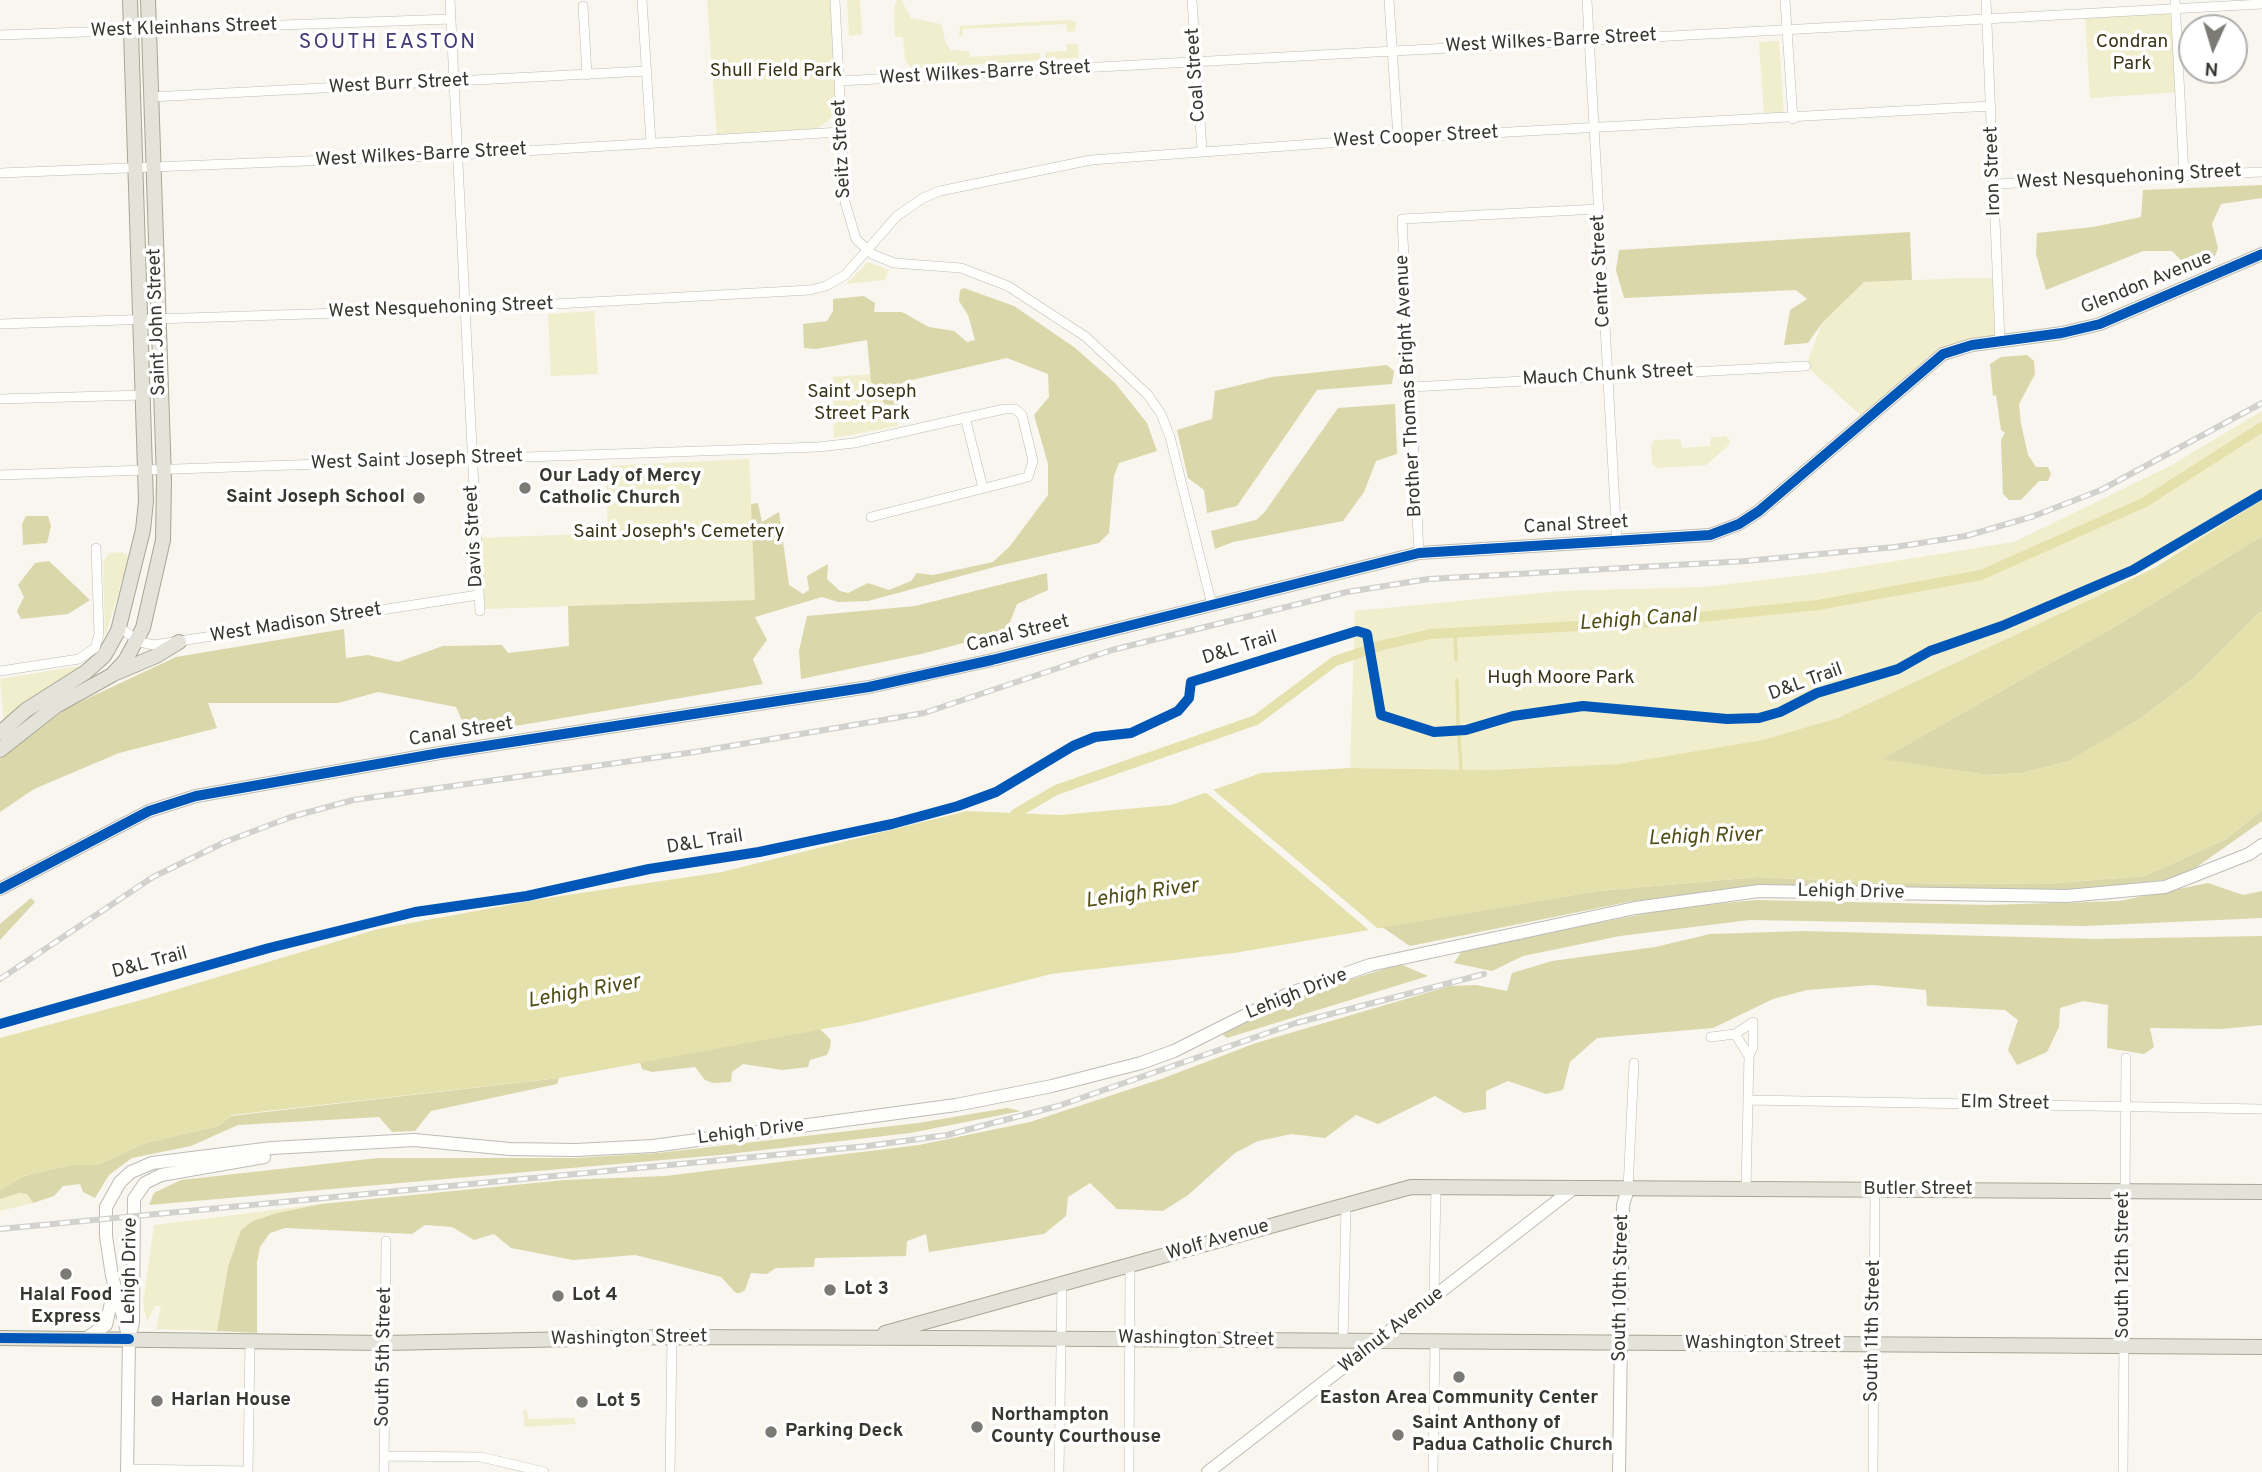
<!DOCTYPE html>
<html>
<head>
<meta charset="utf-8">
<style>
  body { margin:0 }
  #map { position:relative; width:2262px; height:1472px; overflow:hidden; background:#f8f6ee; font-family:Overpass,sans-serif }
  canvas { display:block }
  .north { position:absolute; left:2178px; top:14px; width:70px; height:70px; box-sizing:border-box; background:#fff; border:2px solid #afafad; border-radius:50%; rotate:184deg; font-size:19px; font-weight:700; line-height:28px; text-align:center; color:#383732 }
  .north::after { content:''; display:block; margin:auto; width:24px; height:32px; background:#7b7a74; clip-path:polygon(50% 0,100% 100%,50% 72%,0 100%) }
</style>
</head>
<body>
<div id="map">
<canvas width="2262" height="1472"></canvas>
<div class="north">N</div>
</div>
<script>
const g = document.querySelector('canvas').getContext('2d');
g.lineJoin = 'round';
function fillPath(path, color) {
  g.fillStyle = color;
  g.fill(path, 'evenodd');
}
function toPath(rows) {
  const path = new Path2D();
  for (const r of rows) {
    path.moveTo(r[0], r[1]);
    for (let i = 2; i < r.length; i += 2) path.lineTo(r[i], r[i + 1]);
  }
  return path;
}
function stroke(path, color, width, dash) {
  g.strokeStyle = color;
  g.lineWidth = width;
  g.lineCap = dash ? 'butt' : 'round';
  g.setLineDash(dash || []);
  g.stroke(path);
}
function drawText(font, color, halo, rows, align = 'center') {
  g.font = font + ' Overpass,sans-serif';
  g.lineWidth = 7;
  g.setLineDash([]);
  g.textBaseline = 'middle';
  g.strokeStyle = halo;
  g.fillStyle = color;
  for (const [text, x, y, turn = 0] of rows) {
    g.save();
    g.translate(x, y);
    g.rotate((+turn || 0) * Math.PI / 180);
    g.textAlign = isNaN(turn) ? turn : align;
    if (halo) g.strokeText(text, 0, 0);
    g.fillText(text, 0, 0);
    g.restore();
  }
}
const green = toPath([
  [707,0,835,0,840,94,836,110,829,120,810,134,717,139],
  [847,0,860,0,862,34,849,36],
  [897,0,901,0,911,18,941,24,946,44,951,50,969,51,970,57,1040,53,1041,60,912,69,905,60,903,37,895,37,894,8],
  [2176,9,2180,92,2090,98,2085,14],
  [1068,20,1076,22,1075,31,1067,32,1066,24,963,29,963,35,959,36,960,26],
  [1779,41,1784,113,1764,113,1759,42],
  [1067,43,1078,45,1079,58,1045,59,1045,52,1067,51],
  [868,262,889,270,884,280,846,284],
  [1969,278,1998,278,2000,341,1937,358,1865,419,1806,366,1822,323,1864,282],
  [594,311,598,374,551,376,548,314],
  [884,373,898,426,834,438,833,377],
  [2262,411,2262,501,2220,529,2085,602,1838,718,1762,740,1618,764,1488,770,1350,768,1355,611,1562,591,1703,587,1815,574,2014,542,2170,466],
  [1725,436,1730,440,1729,445,1706,465,1657,468,1652,464,1651,445,1655,440,1680,439,1682,448,1710,446,1711,438],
  [749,459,756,600,485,609,480,538,608,533,606,466],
  [122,552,129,557,105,637,103,562,109,553],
  [79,666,80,670,4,721,0,679],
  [19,1193,27,1194,33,1203,0,1211,0,1199],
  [321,1204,277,1213,228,1267,217,1331,156,1329,161,1306,155,1306,147,1322,143,1303,154,1225],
  [526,1409,529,1419,574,1418,576,1424,525,1427,523,1412]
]);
const forest = toPath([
  [2262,185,2262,198,2221,204,2212,224,2218,248,2215,256,2189,268,2172,251,2143,251,2046,290,2036,254,2037,233,2093,227,2141,217,2143,190],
  [1910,232,1912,280,1864,282,1822,323,1808,343,1784,345,1790,310,1807,299,1796,290,1624,298,1616,270,1619,250],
  [964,288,1014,306,1074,347,1115,383,1147,423,1157,451,1119,463,1114,476,1109,533,1099,543,998,566,868,601,838,602,822,597,755,617,767,640,753,659,763,684,468,734,456,707,378,692,338,703,208,703,217,728,119,753,34,789,0,812,0,759,67,708,176,657,344,629,346,658,368,655,398,662,443,646,502,645,508,653,569,646,568,606,755,600,751,504,758,503,762,522,779,512,789,585,803,594,809,590,807,576,828,564,827,579,840,591,848,593,868,583,889,590,911,581,917,573,933,575,993,562,1010,546,1048,495,1048,464,1034,415,1049,397,1048,374,1007,358,903,382,900,405,885,404,871,382,867,340,816,349,804,348,803,324,827,321,833,311,833,299,864,296,875,303,874,312,902,312,929,327,954,331,967,342,975,340,968,315,959,301,960,290],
  [2027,355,2034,361,2035,374,2019,404,2021,424,2028,455,2036,467,2048,467,2051,474,2048,481,2039,481,2021,500,2009,500,2003,494,2001,440,2005,433,2001,430,1996,395,1993,396,1990,364,2001,357],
  [1387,365,1394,371,1392,384,1317,390,1237,506,1207,513,1204,490,1188,478,1177,430,1212,419,1215,391,1272,377],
  [1395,404,1397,454,1376,461,1364,492,1343,521,1233,542,1215,549,1211,531,1256,520,1264,513,1338,408],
  [26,516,48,516,51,526,47,543,23,545,22,524],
  [2262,536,2262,610,2195,677,2141,718,2105,740,2069,761,2022,773,1988,775,1880,760,2121,623],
  [49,561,90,600,68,614,21,619,17,611,24,597,18,585,35,563],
  [1047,573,1048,590,1017,604,1006,632,921,654,801,679,799,651,807,616,915,606],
  [2262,810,2262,821,2181,878,2073,890,1749,886,1628,902,1410,946,1382,927,1598,891,1758,877,1887,883,2044,884,2145,876,2226,839],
  [2208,883,2243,895,2262,891,2262,918,2085,926,1750,920,1620,936,1523,956,1492,971,1454,963,1463,949,1674,908,1756,900,1988,905,2119,901],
  [31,898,35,902,0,940,0,924],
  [1804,931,2095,939,2262,936,2262,1025,2222,1029,2150,1028,2154,1047,2144,1054,2107,1048,2108,1005,2083,1001,2060,1008,2059,1027,2047,1052,2017,1065,2008,1050,2018,1020,2005,1010,1927,1006,1926,990,1872,985,1807,990,1773,999,1713,1028,1597,1038,1570,1062,1563,1090,1546,1094,1508,1081,1486,1091,1486,1109,1464,1113,1435,1096,1378,1124,1356,1115,1325,1138,1292,1134,1258,1141,1235,1153,1188,1195,1163,1211,1117,1209,1090,1183,1068,1197,1066,1216,1044,1234,929,1252,926,1234,907,1241,906,1256,815,1258,814,1267,776,1268,767,1274,751,1273,745,1290,740,1293,736,1293,721,1277,668,1263,635,1255,573,1260,511,1248,494,1234,474,1240,452,1227,425,1225,412,1234,285,1228,270,1233,260,1247,257,1262,257,1333,217,1331,228,1267,241,1230,253,1221,277,1213,321,1204,565,1180,665,1176,919,1145,1030,1122,1161,1079,1256,1043,1450,986,1476,985,1507,991,1512,973,1552,961,1655,947,1710,934],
  [1400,964,1428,976,1227,1038,1222,1034,1295,997],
  [820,1029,831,1040,830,1048,827,1055,810,1060,808,1067,782,1070,743,1064,732,1072,731,1082,713,1083,705,1080,695,1067,652,1072,642,1069,640,1062],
  [559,1078,557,1084,431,1111,415,1131,392,1132,379,1117,238,1125,191,1146,132,1158,109,1175,95,1198,83,1192,80,1184,63,1186,54,1196,33,1203,27,1194,19,1193,0,1199,0,1190,24,1176,70,1165,98,1165,145,1143,218,1126,231,1116],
  [1007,1108,1021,1111,910,1133,720,1155,149,1205,154,1193,181,1180,378,1158,575,1158,658,1153,918,1123]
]);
const water = toPath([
  [2262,500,2262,536,2121,623,1882,759,1988,775,2022,773,2069,761,2141,718,2195,677,2262,610,2262,810,2226,839,2145,876,2044,884,1887,883,1758,877,1598,891,1234,953,1051,974,861,1022,559,1078,232,1115,218,1126,145,1143,98,1165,70,1165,24,1176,0,1190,0,1038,141,1000,378,929,541,899,722,872,967,811,1060,815,1171,805,1261,773,1350,768,1488,770,1618,764,1762,740,1838,718,2085,602,2156,567]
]);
const pier = toPath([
  [1210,787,1381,931,1371,932,1203,790]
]);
const stream = toPath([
  [1455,633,1456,660],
  [1457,680,1458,724],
  [1459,737,1461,770]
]);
const canal = toPath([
  [1015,814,1056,790,1256,720,1335,661,1383,645,1431,634,1652,622,1818,605,1981,575,2145,502,2262,427]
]);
const street = toPath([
  [450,0,480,611],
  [642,0,651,143],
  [835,0,845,202,856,239,872,254,894,263,961,268,1008,286,1086,337,1148,395,1161,414,1170,437,1212,605],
  [1192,0,1202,150],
  [1389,0,1398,138],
  [1587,0,1617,542],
  [1785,0,1793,119],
  [1986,0,2000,341],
  [2175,0,2184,175],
  [583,6,587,75],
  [0,35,451,19],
  [840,81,2262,4],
  [151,97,646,71],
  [0,173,457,155,841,132],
  [1995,184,2262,172],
  [0,324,464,309,810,290,826,286,845,275,897,216,923,198,940,191,1091,160,1398,138,1991,106],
  [1411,387,1806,366],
  [0,399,143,395],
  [965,417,983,488],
  [0,475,818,447,854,443,1004,409,1015,409,1022,415,1033,461,1028,477,871,517],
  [1419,553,1402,219,1599,209],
  [119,627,140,642,154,645,478,595],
  [0,671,79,659,95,648,99,634,96,548],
  [1735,1034,1749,1056,1753,1047,1753,1022],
  [1711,1037,1735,1034,1753,1022],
  [1748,1100,2262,1109],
  [1628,1189,1634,1063],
  [1746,1189,1749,1056],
  [1434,1298,1436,1185],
  [1343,1341,1346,1205],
  [384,1456,481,1457,544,1472],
  [127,1469,248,1471,250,1341],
  [384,1472,386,1241],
  [670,1472,672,1337],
  [1059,1472,1062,1285],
  [1129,1472,1130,1266],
  [1433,1472,1435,1342],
  [1873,1472,1875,1190],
  [2123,1472,2126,1058]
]);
const secondary = toPath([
  [0,889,149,811,196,796,440,753,869,687,992,660,1419,553,1710,535,1739,524,1759,511,1943,354,1972,345,2062,333,2100,324,2262,254],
  [85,1339,106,1325,113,1294],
  [129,1339,112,1276,106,1236,106,1207,120,1182,131,1172,152,1163,272,1148,414,1140,510,1149,576,1150,653,1146,956,1105,1052,1086,1141,1063,1174,1051,1288,994,1370,965,1635,908,1759,891,2067,896,2165,887,2249,854,2262,845],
  [127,1472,129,1339,133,1322,134,1199,145,1183,161,1175,264,1157],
  [1208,1472,1574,1188],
  [1619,1472,1623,1205,1628,1189]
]);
const primary = toPath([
  [116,673,156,656,179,642],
  [0,733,26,710,86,672,104,656,118,631,143,530,146,501,130,0],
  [0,750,56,706,112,675,125,661,143,628,163,540,164,479,148,0],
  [885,1333,1411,1187,2262,1192],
  [0,1338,385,1343,672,1337,950,1338,2262,1347]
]);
const rail = toPath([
  [0,979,153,877,225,842,291,817,353,800,695,752,924,713,1112,650,1347,592,1429,579,1746,561,1895,547,1966,536,2034,516,2101,490,2262,403],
  [0,1229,868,1146,947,1135,1058,1106,1296,1023,1484,974]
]);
const cycleway = toPath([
  [0,889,149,811,196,796,440,753,869,687,992,660,1419,553,1710,535,1739,524,1759,511,1943,354,1972,345,2062,333,2100,324,2262,254],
  [0,1024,269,948,415,912,527,896,649,869,759,852,892,824,958,806,996,792,1073,746,1095,737,1131,733,1178,711,1189,698,1191,682,1357,631,1367,634,1381,715,1434,732,1466,730,1513,716,1583,706,1727,719,1759,718,1780,712,1817,693,1898,669,1930,651,2002,626,2133,570,2262,494],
  [0,1338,129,1339]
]);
const markers = [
  [525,488,7,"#7b7a74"],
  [419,498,7,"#7b7a74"],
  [66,1274,7,"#7b7a74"],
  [830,1290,7,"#7b7a74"],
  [558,1296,7,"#7b7a74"],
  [1459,1377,7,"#7b7a74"],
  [157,1401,7,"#7b7a74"],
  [582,1402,7,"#7b7a74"],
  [977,1427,7,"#7b7a74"],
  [771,1432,7,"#7b7a74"],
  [1398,1435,7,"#7b7a74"]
];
const streetNames = [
  ["West Kleinhans Street",184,29,-2],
  ["West Wilkes-Barre Street",1551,42,-3],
  ["West Wilkes-Barre Street",985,74,-3],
  ["Coal Street",1197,75,-94],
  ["West Burr Street",399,85,-3],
  ["West Cooper Street",1416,138,-3],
  ["Seitz Street",843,149,-93],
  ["West Wilkes-Barre Street",421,156,-3],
  ["Iron Street",1994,171,-92],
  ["West Nesquehoning Street",2129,178,-3],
  ["Centre Street",1602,271,-93],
  ["Glendon Avenue",2147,284,-22],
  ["West Nesquehoning Street",441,309,-2],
  ["Saint John Street",158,322,-92],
  ["Mauch Chunk Street",1608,376,-3],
  ["Brother Thomas Bright Avenue",1410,386,-93],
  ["West Saint Joseph Street",417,461,-2],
  ["Canal Street",1576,526,-3],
  ["Davis Street",475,536,-93],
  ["West Madison Street",296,624,-9],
  ["Canal Street",1018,635,-14],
  ["D&L Trail",1240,649,-17],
  ["D&L Trail",1806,683,-20],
  ["Canal Street",461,733,-9],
  ["D&L Trail",705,843,-9],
  ["Lehigh Drive",1851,893,1],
  ["D&L Trail",150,964,-15],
  ["Lehigh Drive",1297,995,-22],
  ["Elm Street",2005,1104,1],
  ["Lehigh Drive",751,1133,-7],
  ["Butler Street",1918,1190],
  ["Wolf Avenue",1218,1241,-16],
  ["South 12th Street",2124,1265,-90],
  ["Lehigh Drive",131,1271,-89],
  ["South 10th Street",1622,1288,-89],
  ["Walnut Avenue",1392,1331,-38],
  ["South 11th Street",1874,1331,-89],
  ["Washington Street",629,1339,-1],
  ["Washington Street",1196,1340,1],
  ["Washington Street",1763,1344],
  ["South 5th Street",385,1357,-89]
];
const parkNames = [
  ["Condran",2132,43],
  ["Park",2132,65],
  ["Shull Field Park",776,72],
  ["Saint Joseph",862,393],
  ["Street Park",862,415],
  ["Saint Joseph's Cemetery",679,533],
  ["Hugh Moore Park",1561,679]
];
const poiNames = [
  ["Our Lady of Mercy",539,477],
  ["Catholic Church",539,499],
  ["Saint Joseph School",405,498,"right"],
  ["Lot 3",844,1290],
  ["Halal Food",66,1296,"center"],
  ["Express",66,1318,"center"],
  ["Lot 4",572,1296],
  ["Easton Area Community Center",1459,1399,"center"],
  ["Harlan House",171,1401],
  ["Lot 5",596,1402],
  ["Northampton",991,1416],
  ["County Courthouse",991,1438],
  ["Saint Anthony of",1412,1424],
  ["Padua Catholic Church",1412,1446],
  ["Parking Deck",785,1432]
];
const neighbourhoodNames = [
  ["SOUTH EASTON",388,44]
];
const waterNames = [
  ["Lehigh Canal",1638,621,-4],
  ["Lehigh River",1705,838,-2],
  ["Lehigh River",1142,895,-8],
  ["Lehigh River",584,993,-10]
];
fillPath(green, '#f0eecc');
fillPath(forest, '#dad7ab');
fillPath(water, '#e4e1ac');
fillPath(pier, '#f8f6ee');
stroke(stream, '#e4e1ac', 3.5);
stroke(canal, '#e4e1ac', 10);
stroke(street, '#bdbcb6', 10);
stroke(secondary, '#bdbcb6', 14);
stroke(primary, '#a8a694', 16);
stroke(street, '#fefefc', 9);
stroke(secondary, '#fefefc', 12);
stroke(primary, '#e4e3da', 14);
stroke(rail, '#d1d1ce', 6);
stroke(rail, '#fff', 3.5, [10]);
stroke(cycleway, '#0057b8', 10);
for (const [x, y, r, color] of markers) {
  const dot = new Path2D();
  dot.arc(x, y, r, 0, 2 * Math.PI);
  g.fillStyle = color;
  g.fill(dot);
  stroke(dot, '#fff', 2.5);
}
drawText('19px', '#383732', '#fff', streetNames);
drawText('19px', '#383616', '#fff', parkNames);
drawText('bold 19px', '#383732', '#fff', poiNames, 'left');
g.letterSpacing = '2px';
drawText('21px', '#3f3976', '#fff', neighbourhoodNames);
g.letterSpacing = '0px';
drawText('italic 21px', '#504d15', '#fff', waterNames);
</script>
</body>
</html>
